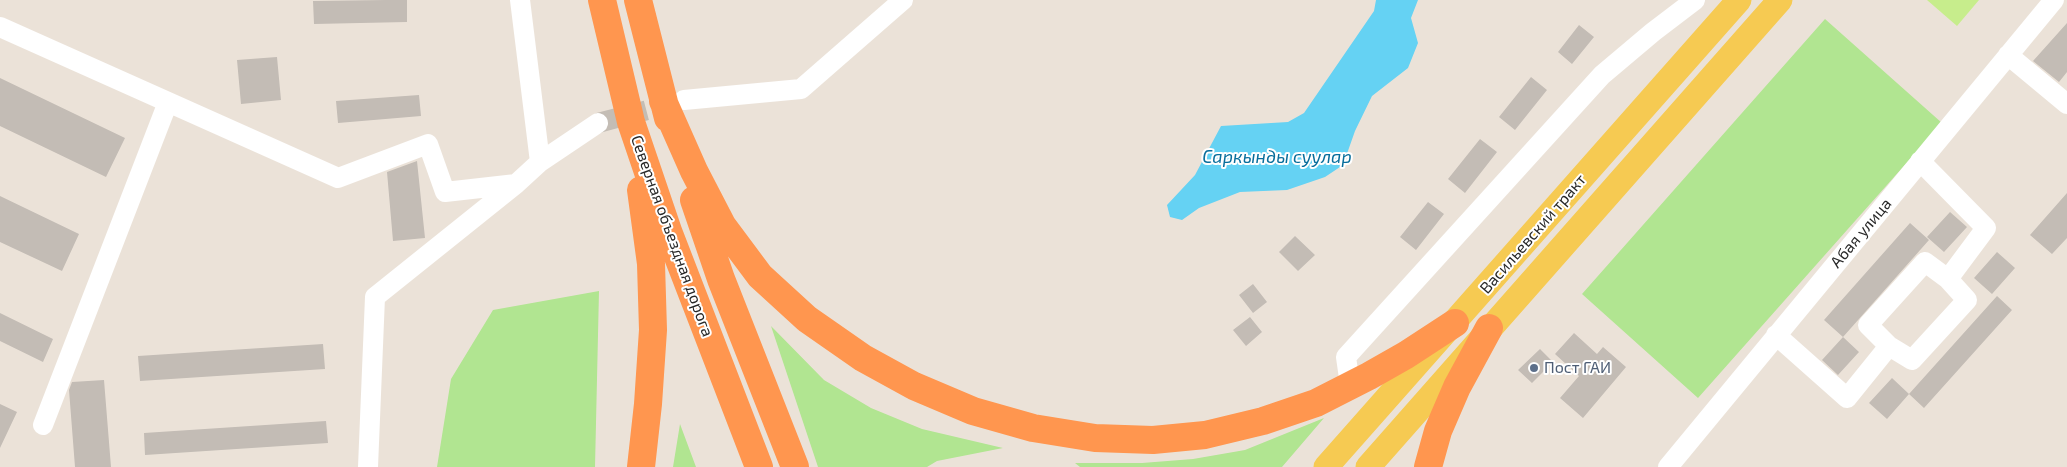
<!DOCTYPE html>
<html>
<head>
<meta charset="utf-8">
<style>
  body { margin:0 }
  canvas { display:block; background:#ebe2d8 }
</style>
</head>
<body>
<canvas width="2067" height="467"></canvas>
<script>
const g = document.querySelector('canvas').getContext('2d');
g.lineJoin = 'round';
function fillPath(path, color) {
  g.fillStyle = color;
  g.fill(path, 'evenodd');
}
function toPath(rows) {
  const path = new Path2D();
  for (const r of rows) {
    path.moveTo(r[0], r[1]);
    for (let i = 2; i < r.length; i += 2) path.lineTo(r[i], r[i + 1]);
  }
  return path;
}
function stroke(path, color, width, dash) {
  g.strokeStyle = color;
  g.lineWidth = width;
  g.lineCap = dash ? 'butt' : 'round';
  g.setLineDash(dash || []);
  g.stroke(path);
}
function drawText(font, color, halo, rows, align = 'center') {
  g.font = font + ' "Exo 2",sans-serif';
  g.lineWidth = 4;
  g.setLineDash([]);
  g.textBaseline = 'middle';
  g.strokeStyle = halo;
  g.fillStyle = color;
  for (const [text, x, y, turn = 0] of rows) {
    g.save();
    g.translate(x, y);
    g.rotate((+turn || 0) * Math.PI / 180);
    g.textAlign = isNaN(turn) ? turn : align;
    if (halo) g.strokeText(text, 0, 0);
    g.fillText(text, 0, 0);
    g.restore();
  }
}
const green = toPath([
  [1825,19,1942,123,1698,398,1582,294],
  [599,291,595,467,437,467,451,379,493,310],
  [771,326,824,380,871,408,922,429,1003,448,937,461,927,467,818,467],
  [1324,418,1282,467,1080,467,1075,463,1142,463,1193,459,1245,450],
  [680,424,696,467,673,467]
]);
const pitch = toPath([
  [1927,0,1979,0,1957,26]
]);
const water = toPath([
  [1376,0,1418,0,1411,18,1418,43,1408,68,1372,96,1355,131,1343,165,1325,177,1287,190,1240,192,1199,208,1182,220,1170,217,1167,205,1195,175,1221,126,1288,122,1304,113,1374,11]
]);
const building = toPath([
  [386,0,407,0,407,22,314,24,313,1],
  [2067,23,2067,72,2059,82,2033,61],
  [1579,25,1594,37,1572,64,1558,52],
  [277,57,281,100,241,104,237,60],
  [1531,77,1547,90,1515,130,1499,117],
  [0,78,125,138,106,177,0,126],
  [419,95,421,116,338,123,336,101],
  [1480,139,1497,152,1465,193,1448,179],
  [417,161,425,238,393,241,387,172],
  [2067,193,2067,238,2052,254,2030,235],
  [0,196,79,234,62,271,0,242],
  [1428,202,1444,214,1416,250,1400,237],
  [1950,212,1967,227,1944,252,1927,237],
  [1910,223,1929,240,1843,337,1824,320],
  [1295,236,1315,255,1298,271,1279,252],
  [1997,252,2015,268,1992,294,1974,278],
  [1253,284,1267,302,1253,313,1239,295],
  [1997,296,2012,310,1924,408,1909,394],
  [0,313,53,339,43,362,0,341],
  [1250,317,1262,332,1246,346,1233,330],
  [1574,333,1597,354,1603,347,1626,367,1583,418,1560,398,1579,376,1555,354],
  [1843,337,1859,352,1838,375,1822,360],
  [323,344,325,369,140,381,138,356],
  [1540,349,1553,362,1532,383,1518,370],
  [1892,378,1909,394,1887,419,1869,403],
  [104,380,111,467,75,467,69,390,72,382],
  [0,404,17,412,0,448],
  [326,421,328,443,145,455,144,433]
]);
const minorTunnel = toPath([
  [598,123,678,102]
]);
const minor = toPath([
  [0,27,338,178,428,144,445,192,516,184],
  [2008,55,2067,104],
  [684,100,801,89,903,0],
  [540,162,598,123],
  [1776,335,1847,398,1889,346,1868,325,1925,262,1948,279,1986,228,1920,161],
  [1889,346,1912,360,1967,300,1948,279],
  [1350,385,1346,357,1602,75,1653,32,1695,0],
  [43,425,168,102],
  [368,467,375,297,516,184,540,162,520,0],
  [1668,467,2054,0]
]);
const major = toPath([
  [1326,467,1739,0],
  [1368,467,1780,0]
]);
const highway = toPath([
  [602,0,631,122,668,231,759,467],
  [638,0,668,118],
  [663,101,694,171,722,225,760,276,807,319,863,358,914,386,973,411,1033,428,1095,438,1153,440,1205,435,1263,421,1316,403,1369,376,1406,355,1455,323],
  [694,200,721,279,795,467],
  [641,467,648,404,653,330,651,264,641,190],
  [1428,467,1438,431,1457,387,1489,328]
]);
const markers = [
  [1534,368,5,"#5c6f8a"]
];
const streetNames = [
  ["Абая улица",1861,233,-50],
  ["Васильевский тракт",1533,234,-49],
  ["Северная объездная дорога",672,236,70]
];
const serviceNames = [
  ["Пост ГАИ",1544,368]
];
const waterNames = [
  ["Саркынды суулар",1277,157]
];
fillPath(green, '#b1e591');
fillPath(pitch, '#c7ed8c');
fillPath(water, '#65d2f3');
fillPath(building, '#c3bcb5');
stroke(minorTunnel, '#c4bdb5', 20, [20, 10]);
stroke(minor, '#fff', 20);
stroke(major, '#f6ca52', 25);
stroke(highway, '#ff964f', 28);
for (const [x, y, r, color] of markers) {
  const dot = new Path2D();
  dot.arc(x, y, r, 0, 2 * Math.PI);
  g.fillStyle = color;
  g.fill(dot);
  stroke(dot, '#fff', 2);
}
drawText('16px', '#282828', '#fff', streetNames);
drawText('16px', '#4e5e75', '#fff', serviceNames, 'left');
drawText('italic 18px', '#086e9c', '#fff', waterNames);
</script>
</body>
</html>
